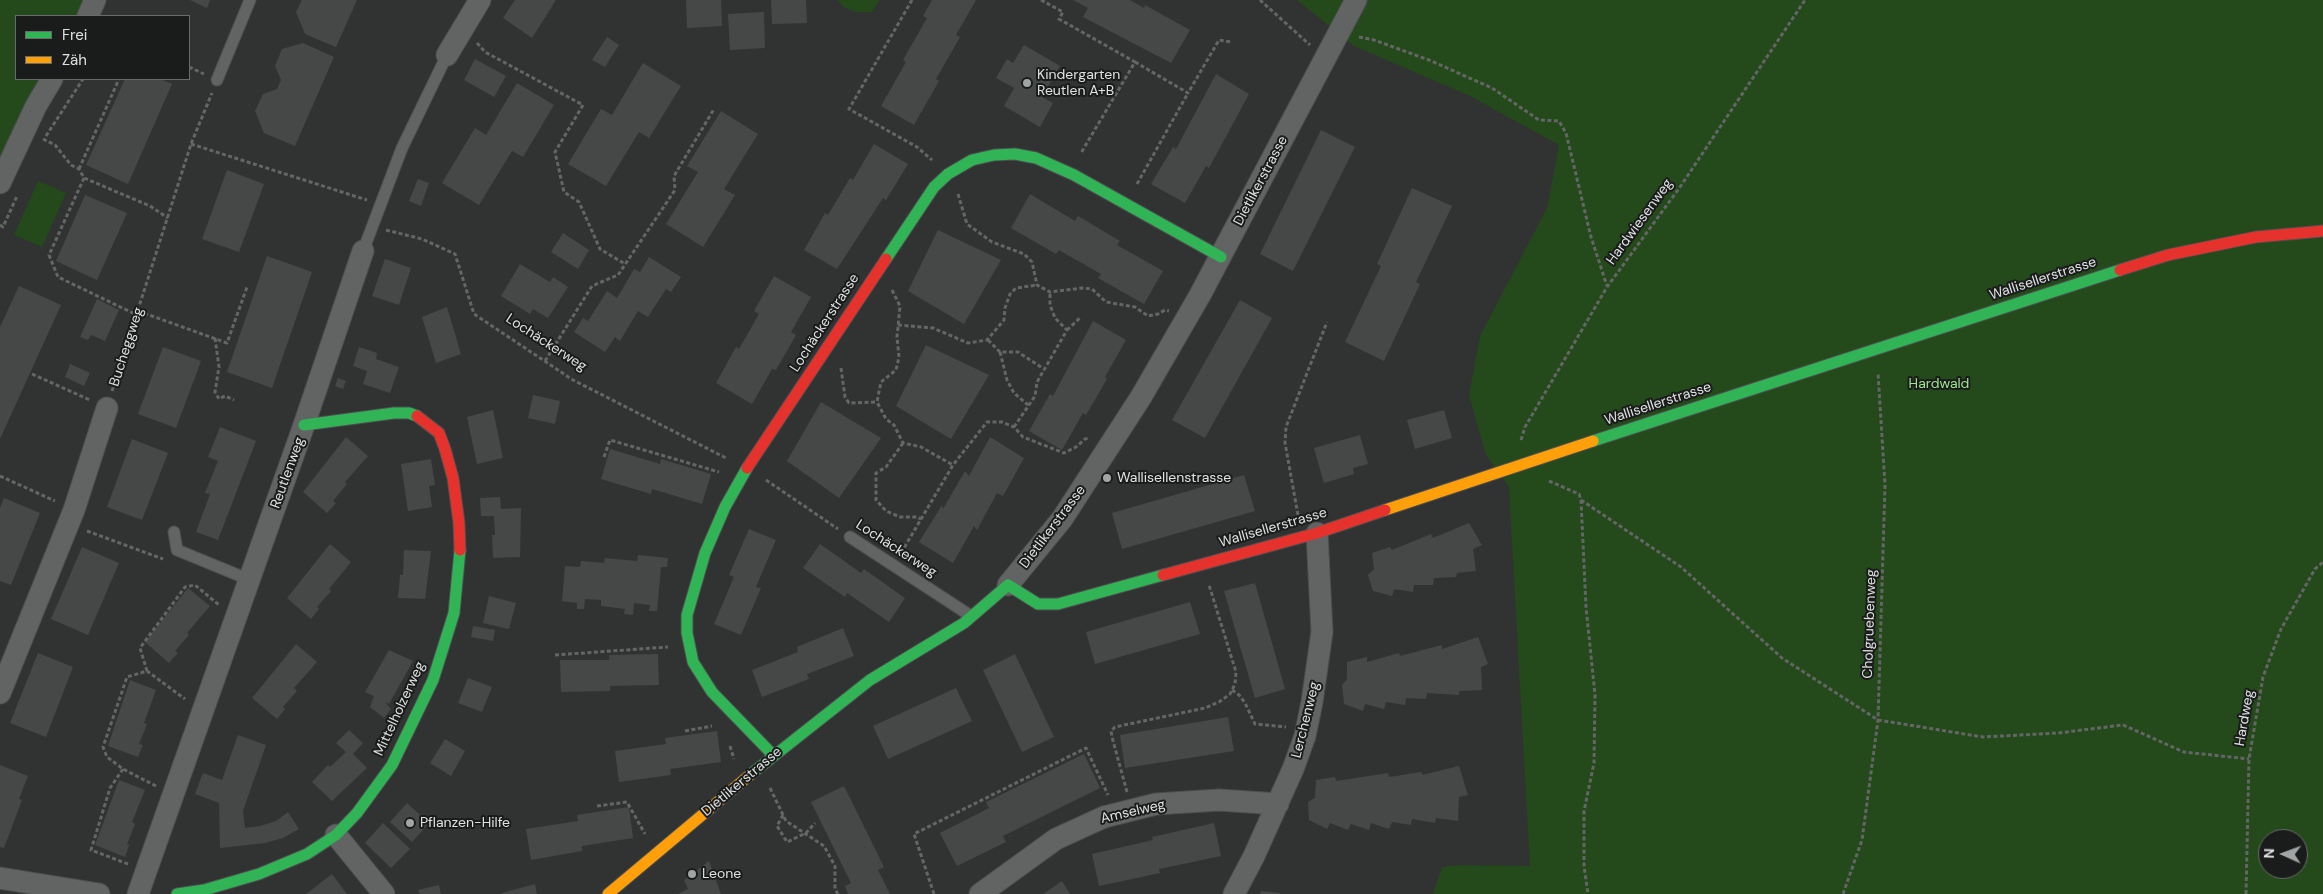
<!DOCTYPE html>
<html>
<head>
<meta charset="utf-8">
<style>
  body { margin:0 }
  #map { position:relative; width:2323px; height:894px; overflow:hidden; background:#313333; font-family:"DM Sans",sans-serif }
  canvas { display:block }
  .legend { position:absolute; left:15px; top:15px; width:175px; height:65px; box-sizing:border-box; background:#1a1b1b; border:1px solid #696b6b; margin:0; padding:6px 9px; list-style:none; font-size:15px; color:#dfe2e2 }
  .legend li { display:flex; align-items:center; gap:10px; height:25px }
  .legend b { width:25px; border:1px solid #696b6b }
  .north { position:absolute; left:2258px; top:829px; width:50px; height:50px; box-sizing:border-box; background:#1a1b1b; border:1px solid #696b6b; border-radius:50%; rotate:272deg; font-size:14px; font-weight:700; line-height:20px; text-align:center; color:#dfe2e2 }
  .north::after { content:''; display:block; margin:auto; width:18px; height:22px; background:#a2a5a5; clip-path:polygon(50% 0,100% 100%,50% 72%,0 100%) }
</style>
</head>
<body>
<div id="map">
<canvas width="2323" height="894"></canvas>
<ul class="legend">
<li><b style="height:6px;background:#30b455"></b>Frei</li>
<li><b style="height:6px;background:#ff9f0a"></b>Zäh</li>
</ul>
<div class="north">N</div>
</div>
<script>
const g = document.querySelector('canvas').getContext('2d');
g.lineJoin = 'round';
function fillPath(path, color) {
  g.fillStyle = color;
  g.fill(path, 'evenodd');
}
function toPath(rows) {
  const path = new Path2D();
  for (const r of rows) {
    path.moveTo(r[0], r[1]);
    for (let i = 2; i < r.length; i += 2) path.lineTo(r[i], r[i + 1]);
  }
  return path;
}
function stroke(path, color, width, dash) {
  g.strokeStyle = color;
  g.lineWidth = width;
  g.lineCap = dash ? 'butt' : 'round';
  g.setLineDash(dash || []);
  g.stroke(path);
}
function drawText(font, color, halo, rows, align = 'center') {
  g.font = font + ' "DM Sans",sans-serif';
  g.lineWidth = 4;
  g.setLineDash([]);
  g.textBaseline = 'middle';
  g.strokeStyle = halo;
  g.fillStyle = color;
  for (const [text, x, y, turn = 0] of rows) {
    g.save();
    g.translate(x, y);
    g.rotate((+turn || 0) * Math.PI / 180);
    g.textAlign = isNaN(turn) ? turn : align;
    if (halo) g.strokeText(text, 0, 0);
    g.fillText(text, 0, 0);
    g.restore();
  }
}
const green = toPath([
  [0,0,95,0,88,16,16,16,16,79,52,79,0,183],
  [837,0,880,0,872,12,855,12,845,8],
  [1297,0,2323,0,2323,894,1433,894,1442,867,1462,865,1530,866,1509,487,1486,455,1469,395,1480,336,1547,208,1559,145,1470,96,1354,46],
  [2268,839,2298,839,2298,869,2268,869],
  [38,181,66,193,42,247,14,235]
]);
const building = toPath([
  [190,0,210,0,207,8],
  [302,0,357,0,336,47,305,34,296,12],
  [515,0,556,0,532,38,503,18],
  [686,0,721,0,722,26,687,28],
  [771,0,806,0,807,23,772,24],
  [932,0,976,0,956,35,960,37,936,79,939,81,914,125,881,106,906,62,903,60,927,18,923,16],
  [1073,0,1130,0,1144,8,1145,5,1190,30,1171,63,1083,17,1088,8],
  [764,12,765,48,730,50,728,14],
  [607,37,619,45,605,67,592,60],
  [303,43,334,57,295,146,264,133,255,111,263,94,277,89,281,80,275,66,282,49],
  [1024,45,1060,66,1042,97,1053,103,1040,127,1004,106,1014,88,996,78,1007,59,1013,63],
  [475,59,506,76,494,97,464,80],
  [643,63,681,86,649,138,639,132,606,186,568,164,601,109,612,115],
  [1216,74,1249,94,1209,168,1206,166,1185,203,1151,184,1173,147,1176,149],
  [125,79,160,79,172,84,128,184,86,165],
  [517,83,554,105,523,157,512,151,479,205,442,183,475,128,486,135],
  [721,111,758,134,724,189,735,195,703,247,666,224,698,172,687,166],
  [1321,130,1355,147,1293,271,1260,254],
  [874,144,908,164,886,200,883,198,837,269,804,250,825,213,828,215,850,178,853,180],
  [227,170,264,184,239,252,202,239],
  [418,179,429,183,421,206,409,201],
  [1412,188,1452,206,1416,282,1420,284,1384,361,1345,342,1381,266,1377,264],
  [1030,194,1075,221,1078,216,1120,241,1117,245,1163,271,1144,304,1098,278,1101,274,1059,250,1056,254,1011,228],
  [85,195,127,213,97,280,56,261],
  [938,230,1001,260,964,324,908,291],
  [563,233,589,250,578,269,551,252],
  [267,256,312,272,272,388,227,372],
  [649,257,681,277,671,292,666,289,648,317,638,311,620,341,615,337,605,352,574,332,583,318,588,321,607,291,617,298,634,269,640,272],
  [385,259,411,268,399,305,372,296],
  [520,264,550,282,553,277,568,287,548,318,533,309,530,314,501,296],
  [774,276,811,297,791,332,796,335,776,370,772,369,752,404,716,383,736,347,739,349,759,314,754,311],
  [19,286,61,305,0,439,0,327],
  [97,299,119,310,105,341,91,335,88,340,80,337],
  [1240,300,1272,318,1205,438,1172,420],
  [447,307,461,354,436,363,422,317],
  [1093,321,1126,340,1105,377,1107,379,1086,415,1083,413,1062,450,1029,431,1050,394,1053,396],
  [926,345,989,375,951,439,896,406],
  [163,347,201,361,176,428,138,414],
  [359,347,377,353,376,359,399,367,390,393,363,384,367,371,353,366],
  [70,364,90,373,84,386,65,377],
  [338,378,346,381,343,389,335,386],
  [533,395,560,401,555,424,528,418],
  [821,402,881,438,839,498,787,461],
  [493,410,503,458,477,464,467,417],
  [1444,410,1452,438,1415,449,1407,420],
  [220,427,256,441,218,540,196,532,210,494,205,493,218,461,208,457],
  [1360,435,1368,464,1353,468,1354,474,1324,483,1314,448],
  [346,437,368,456,345,482,347,484,333,501,336,503,327,513,303,492],
  [990,437,1024,458,1003,496,997,493,977,530,974,526,953,563,919,542,942,505,943,509,965,471,969,476],
  [132,439,168,453,142,520,107,507],
  [610,449,660,464,661,459,711,474,702,504,652,489,651,494,601,479],
  [431,459,435,485,429,486,432,507,408,511,401,464],
  [1244,475,1255,511,1122,549,1112,513],
  [500,497,501,509,521,508,520,557,493,558,492,535,495,535,494,516,481,516,480,498],
  [4,498,40,513,11,585,0,581,0,508],
  [1469,523,1482,545,1473,549,1476,571,1457,573,1456,577,1434,578,1433,585,1414,585,1413,592,1394,589,1392,596,1373,591,1368,575,1374,569,1372,553,1390,547,1392,550,1431,534,1433,538],
  [749,529,776,540,756,587,761,588,741,635,714,624,734,577,729,575],
  [330,544,351,562,329,589,331,591,317,607,319,609,311,619,287,598],
  [820,544,861,573,864,569,905,598,889,622,847,593,845,597,803,568],
  [82,547,119,563,88,635,51,619],
  [404,550,431,551,425,599,398,598,400,575,403,575],
  [638,555,668,558,667,567,661,567,657,611,649,611,650,605,634,603,633,615,624,614,625,609,601,606,601,600,585,599,584,609,577,609,577,603,562,601,565,566,580,567,581,561,604,563,605,558,637,561],
  [1255,583,1285,689,1255,698,1224,591],
  [188,588,210,606,187,633,189,635,175,651,178,653,169,663,145,642],
  [489,596,516,603,509,629,483,623],
  [1190,602,1200,634,1095,664,1086,632],
  [473,626,495,630,493,641,471,637],
  [843,628,854,656,807,674,809,679,762,697,752,670,798,652,797,647],
  [1478,637,1488,664,1481,667,1482,690,1459,691,1459,695,1427,693,1426,699,1406,698,1405,705,1386,702,1384,709,1365,704,1363,711,1344,704,1342,685,1347,679,1347,662,1367,657,1367,662,1399,653,1400,656,1442,645,1442,649],
  [296,644,317,662,294,688,297,691,283,707,285,709,277,719,252,698],
  [389,650,413,661,389,704,385,702,391,709,384,718,370,707,374,696,365,692],
  [38,653,73,667,46,737,10,723],
  [658,654,659,685,610,686,610,691,561,692,560,660,609,660,609,655],
  [1015,654,1054,737,1022,752,983,670],
  [468,678,492,687,482,712,458,703],
  [130,680,156,690,144,723,147,724,139,744,143,745,138,757,108,746],
  [956,688,972,721,888,759,873,726],
  [1228,717,1234,751,1125,768,1120,735],
  [349,730,363,743,353,754,367,768,332,801,312,782,328,765,330,767,346,752,336,743],
  [717,731,721,762,670,769,671,775,619,782,615,751,666,744,665,738],
  [238,735,266,745,243,811,245,828,260,826,276,821,288,812,299,829,283,838,265,843,220,848,219,803,195,794,203,773,222,780],
  [445,739,465,751,451,776,430,763],
  [1084,754,1100,788,1003,836,1006,842,957,866,940,833,989,808,986,802],
  [0,765,28,776,19,799,22,800,4,848,0,847],
  [1459,766,1468,795,1459,797,1458,821,1436,818,1435,823,1412,819,1411,825,1392,822,1389,829,1371,823,1369,830,1351,824,1348,830,1330,823,1327,829,1309,820,1308,802,1315,798,1316,780,1335,777,1336,781,1388,773,1389,777,1421,772,1423,775],
  [119,780,145,790,132,822,135,824,127,844,129,845,125,857,95,845],
  [844,786,884,867,878,870,890,894,848,894,845,886,851,883,811,802],
  [407,803,429,823,412,842,390,822],
  [629,807,633,838,582,846,582,851,531,860,526,829,578,821,577,815],
  [383,823,410,849,391,868,365,843],
  [1214,823,1221,856,1159,869,1160,873,1099,886,1092,854,1153,840,1152,837],
  [709,861,721,894,678,894,688,889,684,880],
  [332,874,347,894,306,894],
  [1062,881,1070,894,1043,894],
  [535,884,537,894,502,894,502,893],
  [439,885,441,894,420,894,418,890],
  [1261,891,1280,893,1280,894,1260,894]
]);
const path = toPath([
  [912,0,849,109,917,147,932,160],
  [1041,0,1063,12,1059,19,1135,62,1081,153],
  [1260,0,1310,45],
  [1359,37,1374,40,1429,60,1492,88,1539,120,1559,121,1566,133,1591,237,1607,286],
  [477,43,485,52,583,105,555,152,564,192,579,202,600,249,625,264],
  [1135,62,1188,93,1219,40,1231,42],
  [189,67,204,74],
  [46,136,83,79],
  [43,139,55,145,71,165,79,169,84,178,150,206,168,218],
  [191,144,367,200],
  [79,169,119,79],
  [84,178,49,255,58,277,137,315],
  [1137,184,1188,93],
  [958,194,967,224,992,242,1024,254,1032,262,1037,285,1050,292,1082,288,1092,289,1106,302,1135,307,1148,316,1158,314,1165,310,1169,311],
  [0,225,3,227,17,196],
  [386,230,422,239,455,254,474,314,573,380,726,458],
  [892,290,900,306,897,337,899,357,896,370,881,382,877,402,886,419,894,425,903,443,921,447,953,465],
  [138,311,227,343,247,287],
  [898,325,933,328,968,343,987,340,1004,320,1005,308,1010,294,1016,288,1037,285],
  [1067,330,1081,317],
  [215,338,219,367,215,392,219,399,225,396,234,400],
  [988,340,1000,352,1018,352,1044,369],
  [1000,352,1007,380,1014,393,1028,405],
  [545,361,592,286,618,275,675,190,674,176,714,109],
  [841,368,845,397,849,403,877,402],
  [32,374,90,400],
  [112,391,191,144,212,93],
  [1014,427,1035,396,1037,382,1067,330,1055,318,1050,305,1050,292],
  [1521,440,1525,427,1607,287,1680,187,1805,0],
  [903,443,886,467,876,473,876,500,886,511,900,517,917,517,921,519],
  [604,457,610,440,719,472],
  [0,476,55,501],
  [766,480,838,529],
  [1549,481,1579,494,1581,500,1681,567,1782,658,1878,720,1983,737,2058,733,2123,725,2184,752,2249,759],
  [1581,500,1586,607,1595,695,1594,763,1584,811,1584,866,1588,894],
  [1298,515,1285,443,1286,427,1327,322],
  [87,531,163,559],
  [901,553,953,465,987,422,1002,422,1014,427,1023,437,1064,453,1076,447,1085,439,1090,438],
  [555,655,668,647],
  [147,671,140,648,185,587,195,585,219,605],
  [1232,690,1239,695,1245,703,1255,724,1286,727],
  [685,731,712,726],
  [730,746,734,759],
  [123,769,110,788,91,850,128,864],
  [156,786,123,769,107,757,103,747,127,677,147,671,185,699],
  [770,788,786,821,824,846,835,866,835,889,838,894],
  [1127,792,1112,737,1111,731,1115,727,1205,708,1219,702,1230,694,1235,684,1236,672,1209,585],
  [597,806,627,802,645,834],
  [783,815,777,826,787,842,806,833,815,823],
  [934,894,914,834,1086,748,1108,795],
  [1843,894,1862,840,1878,720,1885,485,1878,373],
  [2246,894,2249,759,2263,677,2281,629,2315,569,2323,562]
]);
const lane = toPath([
  [217,80,250,0],
  [363,251,402,148,447,55],
  [174,532,177,550,250,580],
  [850,537,971,616]
]);
const street = toPath([
  [88,16,95,0],
  [447,55,480,0],
  [0,183,36,106,52,79],
  [1008,585,1062,519,1141,397,1200,295,1356,0],
  [0,693,74,510,107,408],
  [336,835,384,894],
  [0,878,99,894],
  [138,894,304,425,363,251],
  [980,894,1056,839,1104,817,1156,804,1219,800,1278,804],
  [1234,894,1254,856,1293,769,1305,736,1312,702,1322,632,1317,533]
]);
const fast = toPath([
  [886,259,934,187,948,174,972,160,994,155,1015,154,1036,158,1074,175,1221,257],
  [304,425,394,413,409,413,417,416],
  [1593,441,2120,270],
  [747,468,725,507,705,553,687,615,687,633,693,662,712,692,773,755],
  [751,774,870,680,964,623,1008,585,1038,604,1058,604,1163,575],
  [177,894,204,890,259,874,307,854,336,835,357,813,392,765,433,680,454,613,460,550]
]);
const slow = toPath([
  [1385,510,1593,441],
  [608,894,751,774]
]);
const jam = toPath([
  [2120,270,2168,255,2256,237,2323,231],
  [417,416,439,433,445,449,453,478,459,523,460,550],
  [747,468,886,259],
  [1163,575,1317,533,1385,510]
]);
const markers = [
  [1027,83,5,"#a2a5a5"],
  [1107,478,5,"#a2a5a5"],
  [410,823,5,"#a2a5a5"],
  [692,874,5,"#a2a5a5"]
];
const poiNames = [
  ["Kindergarten",1037,75],
  ["Reutlen A+B",1037,91],
  ["Wallisellenstrasse",1117,478],
  ["Pflanzen-Hilfe",420,823],
  ["Leone",702,874]
];
const streetNames = [
  ["Dietlikerstrasse",1261,181,-62],
  ["Hardwiesenweg",1640,222,-54],
  ["Wallisellerstrasse",2043,279,-18],
  ["Lochäckerstrasse",825,323,-57],
  ["Lochäckerweg",546,343,33],
  ["Bucheggweg",127,347,-72],
  ["Wallisellerstrasse",1658,404,-18],
  ["Reutlenweg",288,473,-70],
  ["Dietlikerstrasse",1053,527,-53],
  ["Wallisellerstrasse",1273,528,-16],
  ["Lochäckerweg",896,549,33],
  ["Cholgruebenweg",1870,624,-88],
  ["Mittelholzerweg",400,709,-65],
  ["Hardweg",2245,718,-80],
  ["Lerchenweg",1306,720,-76],
  ["Dietlikerstrasse",742,782,-40],
  ["Amselweg",1133,812,-13]
];
const parkNames = [
  ["Hardwald",1939,384]
];
fillPath(green, '#24491a');
fillPath(building, '#464847');
stroke(lane, '#4d4f4f', 13);
stroke(street, '#4d4f4f', 23);
stroke(fast, '#4d4f4f', 13);
stroke(slow, '#4d4f4f', 13);
stroke(jam, '#4d4f4f', 13);
stroke(path, '#646666', 3, [4, 2.5]);
stroke(lane, '#626464', 11);
stroke(street, '#626464', 21);
stroke(fast, '#30b455', 11);
stroke(slow, '#ff9f0a', 11);
stroke(jam, '#e5322d', 11);
for (const [x, y, r, color] of markers) {
  const dot = new Path2D();
  dot.arc(x, y, r, 0, 2 * Math.PI);
  g.fillStyle = color;
  g.fill(dot);
  stroke(dot, '#1a1b1b', 2);
}
drawText('14px', '#dfe2e2', '#1a1b1b', poiNames, 'left');
drawText('14px', '#dfe2e2', '#1a1b1b', streetNames);
drawText('14px', '#9fe58d', '#1a1b1b', parkNames);
</script>
</body>
</html>
